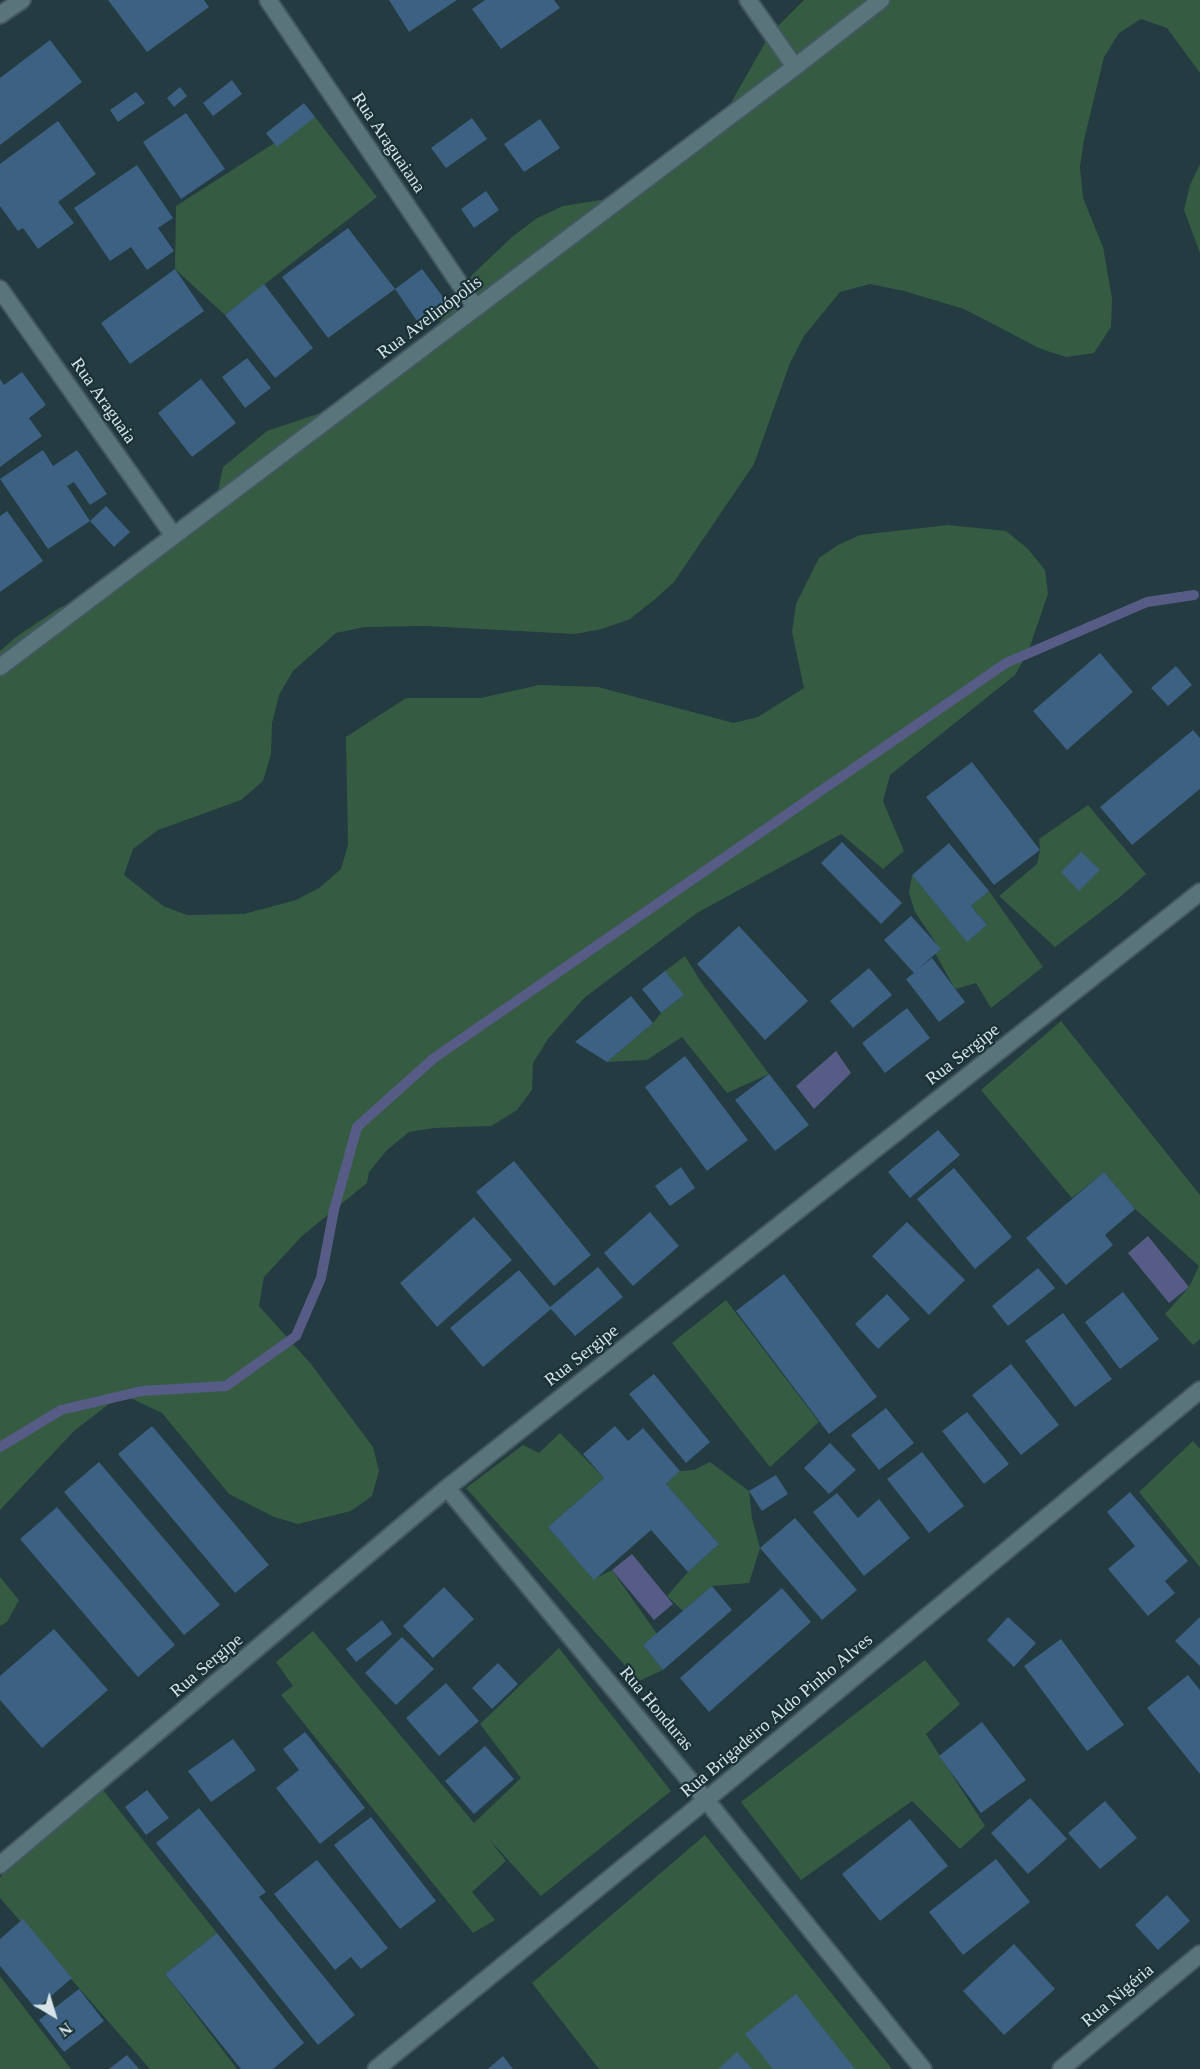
<!DOCTYPE html>
<html>
<head>
<meta charset="utf-8">
<style>
  body { margin:0 }
  #map { position:relative; width:1200px; height:2069px; overflow:hidden; background:#233b41; font-family:Georgia,serif }
  canvas { display:block }
  .north { position:absolute; left:24px; top:1985px; width:60px; height:60px; -webkit-text-stroke:4px #193137; paint-order:stroke; rotate:142deg; font-size:16px; font-weight:700; line-height:24px; text-align:center; color:#d6e4e8 }
  .north::after { content:''; display:block; margin:auto; width:21px; height:27px; background:#d6e4e8; clip-path:polygon(50% 0,100% 100%,50% 72%,0 100%) }
</style>
</head>
<body>
<div id="map">
<canvas width="1200" height="2069"></canvas>
<div class="north">N</div>
</div>
<script>
const g = document.querySelector('canvas').getContext('2d');
g.lineJoin = 'round';
function fillPath(path, color) {
  g.fillStyle = color;
  g.fill(path, 'evenodd');
}
function toPath(rows) {
  const path = new Path2D();
  for (const r of rows) {
    path.moveTo(r[0], r[1]);
    for (let i = 2; i < r.length; i += 2) path.lineTo(r[i], r[i + 1]);
  }
  return path;
}
function stroke(path, color, width, dash) {
  g.strokeStyle = color;
  g.lineWidth = width;
  g.lineCap = dash ? 'butt' : 'round';
  g.setLineDash(dash || []);
  g.stroke(path);
}
function drawText(font, color, halo, rows, align = 'center') {
  g.font = font + ' Georgia,serif';
  g.lineWidth = 4.5;
  g.setLineDash([]);
  g.textBaseline = 'middle';
  g.strokeStyle = halo;
  g.fillStyle = color;
  for (const [text, x, y, turn = 0] of rows) {
    g.save();
    g.translate(x, y);
    g.rotate((+turn || 0) * Math.PI / 180);
    g.textAlign = isNaN(turn) ? turn : align;
    if (halo) g.strokeText(text, 0, 0);
    g.fillText(text, 0, 0);
    g.restore();
  }
}
const green = toPath([
  [804,0,1200,0,1200,73,1167,28,1141,19,1119,33,1104,57,1084,140,1080,167,1083,198,1103,247,1112,298,1111,327,1094,353,1066,357,1041,349,964,309,904,291,870,284,840,292,804,336,790,363,754,464,674,582,654,600,630,619,602,629,575,634,425,626,365,627,336,633,293,671,279,695,272,723,271,754,263,781,241,800,158,830,133,849,124,875,163,906,187,915,244,914,296,900,319,888,341,869,348,845,346,737,406,698,481,698,539,685,598,687,734,723,758,717,804,688,792,632,796,604,819,558,838,545,860,535,948,525,1006,531,1028,549,1045,570,1048,594,1028,652,1015,675,890,775,883,801,904,851,883,869,841,834,697,913,584,998,548,1039,533,1063,532,1090,517,1110,491,1126,434,1128,409,1132,387,1150,369,1172,367,1183,302,1236,264,1277,259,1306,311,1364,373,1447,379,1471,372,1496,351,1511,298,1524,274,1517,229,1494,162,1413,122,1394,74,1431,0,1510,0,651,16,637,59,608,111,586,217,496,223,467,267,431,344,405,426,342,473,274,512,237,537,218,563,206,613,198,728,108,770,34],
  [315,117,377,197,225,315,175,269,176,206],
  [1200,164,1200,253,1184,210,1190,185],
  [1088,805,1146,874,1120,897,1055,947,999,896,1037,864,1040,850,1039,839],
  [912,875,967,941,987,925,971,906,989,891,1043,967,991,1008,976,983,955,989,935,953,940,949,915,912,909,893],
  [685,956,701,982,769,1074,727,1093,682,1037,647,1060,607,1062,653,1023,661,1013,683,996,665,971],
  [1061,1021,1200,1195,1200,1339,1193,1345,1165,1314,1189,1287,1199,1266,1135,1209,1104,1172,1072,1198,981,1090],
  [726,1300,819,1422,770,1467,672,1343],
  [560,1433,604,1478,548,1527,594,1579,612,1570,657,1634,643,1645,663,1670,639,1681,466,1488,523,1445,539,1453],
  [1193,1441,1200,1449,1200,1567,1139,1492],
  [710,1462,749,1491,752,1518,760,1548,749,1583,712,1586,683,1611,667,1596,688,1572,719,1544,666,1484,680,1471,694,1470],
  [0,1577,19,1600,7,1622,0,1626],
  [313,1631,474,1823,521,1778,480,1724,559,1648,671,1791,541,1896,488,1838,506,1861,472,1892,495,1920,473,1933,281,1695,293,1686,276,1662],
  [925,1660,960,1704,926,1734,985,1826,960,1849,912,1801,801,1880,741,1802],
  [103,1790,217,1933,165,1974,237,2069,150,2069,0,1898,0,1877],
  [705,1835,892,2069,599,2069,532,1983],
  [0,1976,71,2069,0,2069]
]);
const water = toPath([
  [836,1051,851,1073,814,1109,796,1086],
  [1148,1236,1189,1287,1169,1303,1128,1253],
  [632,1554,673,1604,654,1620,612,1570]
]);
const stream = toPath([
  [0,1447,61,1410,142,1391,226,1386,296,1336,321,1278,334,1210,357,1127,434,1058,1006,663,1147,602,1194,595]
]);
const building = toPath([
  [108,0,204,0,209,7,147,52],
  [389,0,457,0,409,32],
  [485,0,554,0,560,8,501,49,472,9],
  [50,40,82,82,0,145,0,78],
  [232,80,242,94,213,116,203,103],
  [180,87,187,96,174,107,167,98],
  [136,92,145,103,118,122,110,110],
  [304,103,315,117,277,147,266,133],
  [186,113,225,169,181,199,143,142],
  [472,118,487,139,446,168,431,148],
  [540,119,560,148,524,172,504,144],
  [58,121,96,174,58,202,74,223,38,249,23,228,18,231,0,206,0,164],
  [137,165,173,218,158,228,174,251,147,270,131,247,110,261,74,208],
  [486,191,499,210,474,228,461,209],
  [348,228,395,289,328,338,282,277],
  [175,269,204,311,130,364,101,323],
  [422,269,446,301,417,321,395,289],
  [264,284,313,348,275,378,225,315],
  [247,358,271,388,245,408,222,377],
  [22,372,46,405,29,418,42,436,0,467,0,379,4,385],
  [201,379,236,423,192,457,158,413],
  [43,450,53,466,77,450,107,494,90,505,74,482,67,486,90,521,48,549,0,479],
  [106,506,130,532,114,547,90,521],
  [7,511,43,561,0,592,0,516],
  [1100,653,1133,692,1067,750,1033,711],
  [1176,666,1192,685,1168,706,1151,688],
  [1193,730,1200,738,1200,789,1132,845,1100,807],
  [972,762,1040,850,994,885,926,797],
  [842,842,902,903,881,924,821,863],
  [949,843,989,891,971,906,987,925,967,942,912,875],
  [1081,852,1100,870,1079,891,1061,872],
  [911,916,941,949,917,970,932,958,965,1002,939,1022,906,979,914,973,884,940],
  [739,926,808,1001,765,1040,697,964],
  [869,968,892,995,853,1028,830,1001],
  [665,971,684,995,661,1013,642,989],
  [631,996,653,1023,607,1062,575,1042],
  [907,1008,930,1038,885,1073,862,1043],
  [685,1056,748,1140,707,1171,645,1087],
  [769,1074,809,1125,775,1151,735,1100],
  [938,1130,960,1155,910,1198,888,1172],
  [514,1161,591,1255,554,1286,476,1192],
  [681,1167,695,1188,670,1206,655,1186],
  [954,1168,1012,1237,975,1269,917,1199],
  [1104,1172,1135,1209,1105,1235,1113,1245,1066,1285,1026,1238],
  [650,1212,679,1246,633,1286,604,1253],
  [474,1217,512,1260,437,1327,400,1283],
  [907,1222,965,1280,929,1315,872,1256],
  [598,1267,623,1297,575,1336,551,1309,483,1367,450,1328,519,1270,550,1307],
  [1038,1268,1055,1288,1008,1326,992,1306],
  [784,1274,877,1397,829,1434,736,1311],
  [1123,1292,1159,1339,1120,1369,1085,1322],
  [887,1294,910,1319,878,1349,855,1324],
  [1063,1313,1112,1379,1075,1407,1025,1341],
  [1011,1364,1059,1425,1021,1455,972,1395],
  [654,1374,710,1442,686,1463,629,1394],
  [886,1408,914,1443,879,1470,851,1435],
  [967,1412,1009,1464,984,1484,942,1431],
  [152,1426,269,1565,235,1593,118,1454],
  [615,1426,628,1441,643,1428,680,1471,666,1484,719,1544,688,1572,651,1530,594,1580,548,1527,604,1478,583,1454],
  [830,1443,856,1470,829,1494,804,1468],
  [922,1452,964,1506,929,1533,887,1479],
  [99,1462,220,1605,184,1635,64,1492],
  [776,1475,788,1494,762,1511,749,1491],
  [1130,1492,1188,1561,1165,1581,1175,1593,1148,1616,1108,1569,1135,1546,1107,1512],
  [837,1493,858,1518,879,1499,910,1538,864,1576,813,1512],
  [57,1507,175,1645,138,1677,20,1539],
  [795,1518,857,1590,822,1620,760,1548],
  [712,1586,732,1610,663,1670,643,1645],
  [444,1587,474,1619,433,1658,403,1626],
  [782,1588,811,1622,709,1712,680,1678],
  [1008,1617,1036,1643,1014,1667,987,1640],
  [1200,1617,1200,1666,1175,1641],
  [382,1620,392,1634,356,1662,346,1649],
  [54,1629,108,1690,42,1748,0,1700,0,1676],
  [402,1637,434,1669,396,1705,365,1673],
  [1061,1639,1124,1725,1087,1751,1024,1666],
  [498,1663,518,1684,492,1709,472,1688],
  [1188,1675,1200,1690,1200,1774,1147,1708],
  [446,1683,479,1721,439,1756,406,1718],
  [982,1722,1026,1780,981,1813,939,1756],
  [305,1732,365,1808,320,1844,276,1788,299,1770,283,1749],
  [233,1739,256,1770,211,1802,188,1771],
  [485,1746,514,1779,474,1814,445,1781],
  [147,1790,169,1818,146,1835,125,1807],
  [1030,1798,1067,1839,1028,1874,991,1833],
  [1105,1801,1137,1838,1100,1869,1068,1833],
  [199,1808,266,1892,259,1897,355,2015,318,2045,156,1843],
  [371,1817,436,1901,400,1929,334,1845],
  [910,1819,948,1866,880,1921,842,1874],
  [996,1859,1030,1902,963,1955,929,1912],
  [317,1860,388,1948,361,1969,351,1957,335,1970,274,1894],
  [1167,1895,1190,1921,1158,1950,1135,1925],
  [23,1919,72,1978,36,2009,0,1966,0,1939],
  [217,1933,304,2043,273,2069,241,2069,165,1974],
  [1014,1944,1055,1989,1004,2035,963,1991],
  [79,1989,104,2021,64,2052,39,2020],
  [796,1994,855,2069,773,2069,745,2034],
  [737,2052,752,2069,718,2069],
  [127,2055,139,2069,109,2069],
  [503,2056,513,2069,488,2069]
]);
const minor = toPath([
  [268,0,476,308],
  [748,0,795,67],
  [0,15,22,0],
  [0,289,174,536],
  [0,667,795,67,881,0],
  [447,1488,706,1800,923,2069],
  [0,1865,447,1488,1200,892],
  [1061,2069,1200,1954]
]);
const tertiary = toPath([
  [376,2069,706,1800,1200,1390]
]);
const streetNames = [
  ["Rua Araguaiana",388,143,56],
  ["Rua Avelinópolis",430,318,-37],
  ["Rua Araguaia",103,401,55],
  ["Rua Sergipe",963,1055,-38],
  ["Rua Sergipe",582,1356,-38],
  ["Rua Sergipe",207,1666,-40],
  ["Rua Honduras",656,1709,50],
  ["Rua Brigadeiro Aldo Pinho Alves",777,1716,-40],
  ["Rua Nigéria",1118,1996,-40]
];
fillPath(green, '#355c42');
fillPath(water, '#575c87');
stroke(stream, '#575c87', 10);
fillPath(building, '#3c6183');
stroke(minor, '#43585e', 20);
stroke(tertiary, '#43585e', 20);
stroke(minor, '#5a747b', 16);
stroke(tertiary, '#5a747b', 16);
drawText('18px', '#d6e4e8', '#193137', streetNames);
</script>
</body>
</html>
